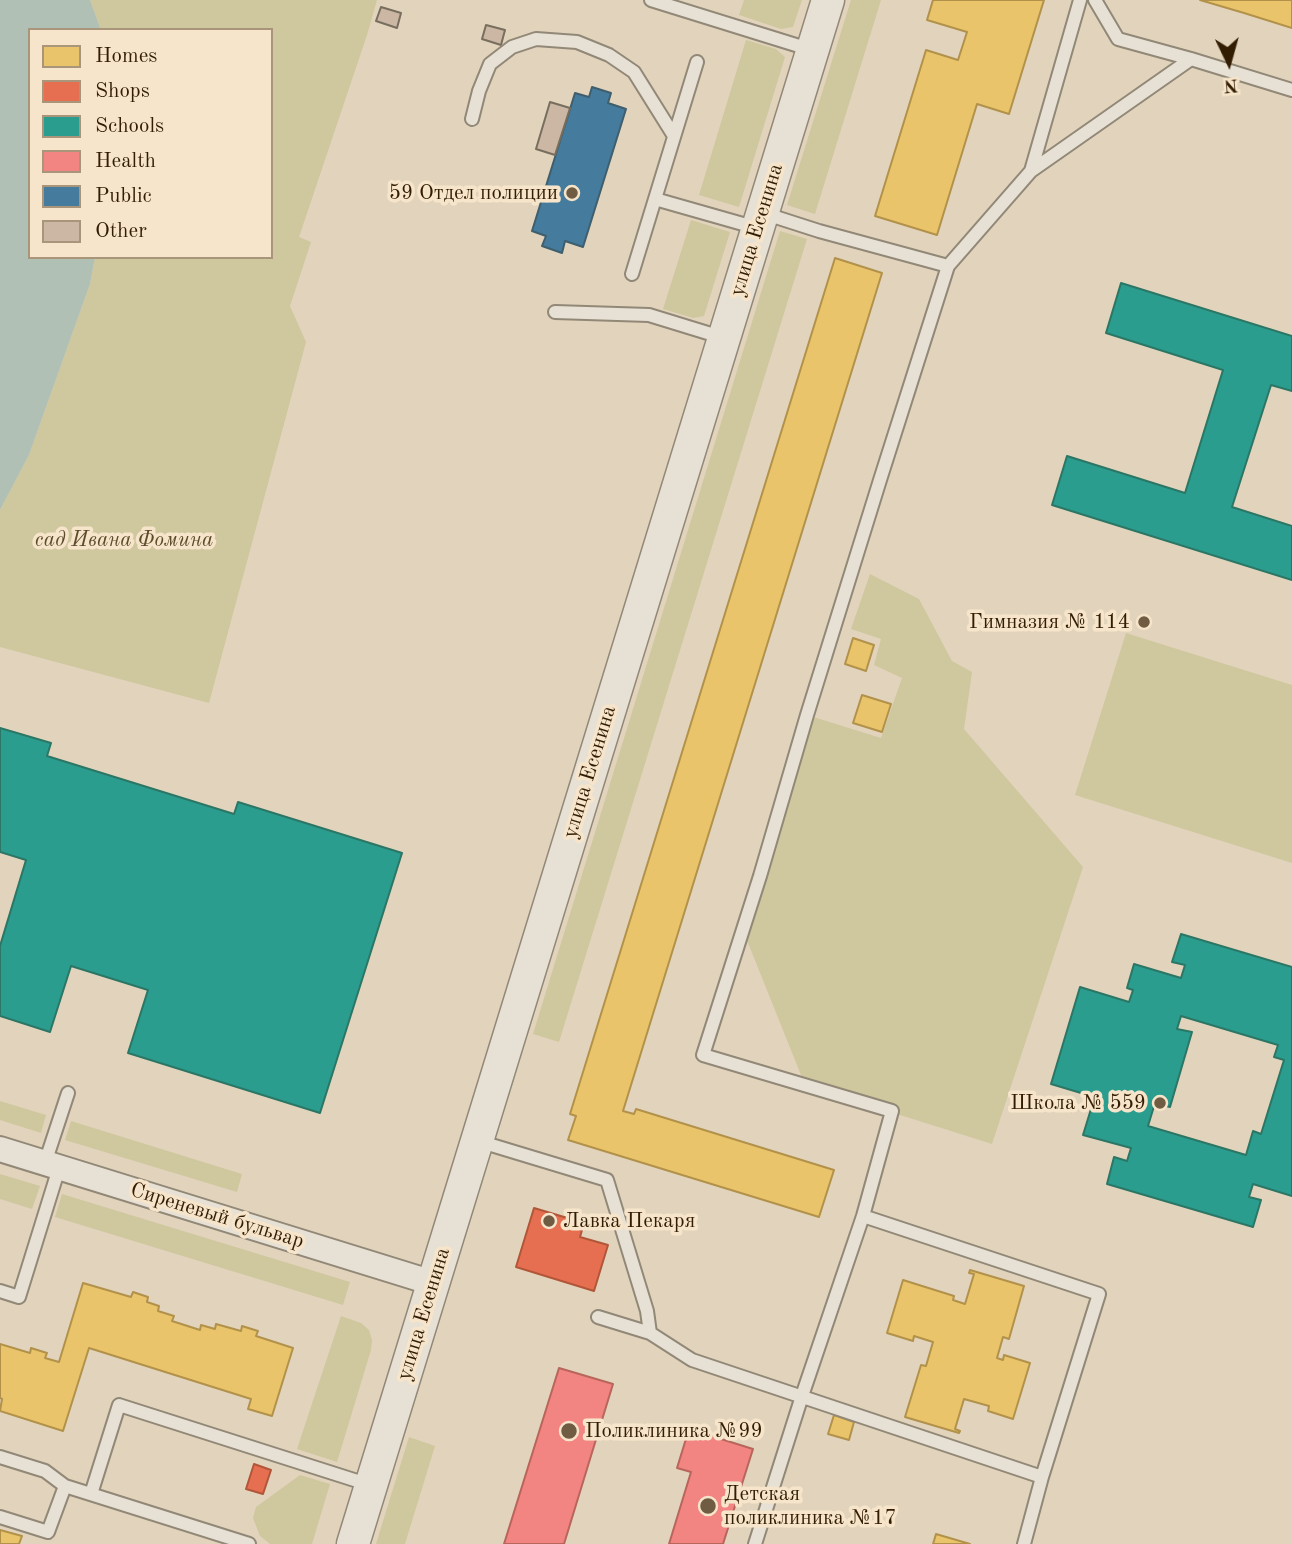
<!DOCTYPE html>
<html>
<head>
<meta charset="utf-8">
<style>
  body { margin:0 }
  #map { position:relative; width:1292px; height:1544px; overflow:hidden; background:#e2d4bc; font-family:"Old Standard TT",serif }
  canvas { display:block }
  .legend { position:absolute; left:28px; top:28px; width:245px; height:231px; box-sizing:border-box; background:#f6e5ca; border:2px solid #a8957a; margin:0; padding:9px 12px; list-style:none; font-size:21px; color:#321c02 }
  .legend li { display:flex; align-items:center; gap:14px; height:35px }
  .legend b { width:35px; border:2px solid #a8957a }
  .north { position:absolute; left:1194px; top:28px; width:70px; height:70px; -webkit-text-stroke:5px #f6e5ca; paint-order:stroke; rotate:175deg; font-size:19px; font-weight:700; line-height:28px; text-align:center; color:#321c02 }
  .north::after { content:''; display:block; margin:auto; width:24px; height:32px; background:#321c02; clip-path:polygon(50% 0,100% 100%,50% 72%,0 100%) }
</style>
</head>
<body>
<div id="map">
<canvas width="1292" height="1544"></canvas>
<ul class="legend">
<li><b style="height:19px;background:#e9c46a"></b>Homes</li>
<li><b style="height:19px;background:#e76f51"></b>Shops</li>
<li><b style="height:19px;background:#2a9d8f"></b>Schools</li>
<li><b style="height:19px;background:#f28482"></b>Health</li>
<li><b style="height:19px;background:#457b9d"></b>Public</li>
<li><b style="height:19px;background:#cbb7a3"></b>Other</li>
</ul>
<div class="north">N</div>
</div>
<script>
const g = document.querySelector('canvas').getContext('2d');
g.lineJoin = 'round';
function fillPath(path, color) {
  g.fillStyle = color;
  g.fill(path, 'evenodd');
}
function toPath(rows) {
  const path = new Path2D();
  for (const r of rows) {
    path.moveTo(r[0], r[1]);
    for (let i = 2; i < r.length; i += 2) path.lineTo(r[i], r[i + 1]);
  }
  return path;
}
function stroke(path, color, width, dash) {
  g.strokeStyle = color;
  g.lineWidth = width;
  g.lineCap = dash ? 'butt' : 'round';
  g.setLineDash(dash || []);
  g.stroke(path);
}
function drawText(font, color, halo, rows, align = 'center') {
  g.font = font + ' "Old Standard TT",serif';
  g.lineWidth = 7;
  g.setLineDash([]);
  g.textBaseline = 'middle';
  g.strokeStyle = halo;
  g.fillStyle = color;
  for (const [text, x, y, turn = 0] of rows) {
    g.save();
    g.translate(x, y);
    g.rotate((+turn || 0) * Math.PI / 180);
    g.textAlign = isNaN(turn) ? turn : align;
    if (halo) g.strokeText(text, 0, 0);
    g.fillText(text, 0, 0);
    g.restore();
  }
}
const green = toPath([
  [90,0,377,0,367,35,299,237,311,242,290,306,306,342,209,703,0,647,0,510,29,455,90,284,95,257,271,257,271,30,101,30],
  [744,0,802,0,793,27,781,29,739,15],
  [851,0,881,0,815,214,787,205],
  [746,40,776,49,785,57,739,207,699,195],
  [691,220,730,232,704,316,693,318,663,309],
  [780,231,807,239,559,1042,533,1034],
  [870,574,919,599,952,661,972,672,964,729,1083,867,992,1144,805,1085,742,928,807,715,881,738,902,678,874,665,881,639,851,629],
  [1126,633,1292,685,1292,863,1075,795],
  [0,1101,46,1115,41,1133,0,1120],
  [71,1121,242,1174,237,1192,65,1140],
  [0,1174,40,1186,32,1209,0,1199],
  [62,1194,350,1282,343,1305,55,1217],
  [341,1316,361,1323,369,1330,372,1340,371,1350,337,1462,297,1449],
  [409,1437,435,1446,405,1544,376,1544],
  [300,1475,330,1484,312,1544,270,1544,260,1536,253,1518,256,1507]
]);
const water = toPath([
  [0,0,90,0,101,30,30,30,30,257,95,257,90,284,29,455,0,510]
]);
const homes = toPath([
  [933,0,1044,0,1009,114,977,104,937,235,875,216,926,50,958,60,967,32,927,20,933,0],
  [1200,0,1292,0,1292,28,1244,13,1200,0],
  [835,258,882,273,623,1111,634,1114,636,1109,834,1170,819,1217,568,1140,576,1116,570,1114,835,258],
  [853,638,874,645,866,671,845,664,853,638],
  [862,695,891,704,882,732,853,723,862,695],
  [970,1270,1024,1286,1009,1339,1003,1337,997,1358,1003,1360,1004,1355,1030,1363,1013,1419,988,1411,989,1406,964,1399,955,1429,960,1431,959,1433,905,1417,921,1365,926,1366,933,1342,914,1336,913,1341,887,1333,903,1280,954,1296,953,1300,965,1304,974,1274,969,1273,970,1270],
  [83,1283,131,1297,133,1292,148,1297,147,1302,159,1306,158,1311,174,1316,172,1321,200,1330,201,1325,215,1329,216,1324,241,1331,242,1326,258,1331,256,1336,293,1348,272,1416,248,1409,251,1399,89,1348,63,1431,0,1411,2,1399,0,1398,0,1344,30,1353,31,1348,47,1353,45,1358,59,1362,83,1283],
  [834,1415,854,1422,849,1440,828,1434,834,1415],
  [0,1530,22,1536,19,1544,0,1544,0,1530],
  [936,1534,970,1544,933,1544,936,1534]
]);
const shops = toPath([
  [534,1208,584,1223,580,1237,608,1245,594,1291,516,1267,534,1208],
  [254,1464,271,1470,263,1494,246,1489,254,1464]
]);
const schools = toPath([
  [1121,283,1292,336,1292,391,1271,385,1232,507,1292,526,1292,580,1052,505,1067,456,1185,493,1223,370,1106,333,1121,283],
  [0,728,51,743,47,756,234,814,238,802,402,853,320,1113,128,1053,148,990,71,966,50,1032,0,1016,0,946,26,860,0,852,0,728],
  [1181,934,1292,967,1292,1196,1253,1184,1249,1197,1261,1200,1253,1227,1107,1184,1114,1157,1127,1161,1131,1148,1083,1135,1091,1109,1097,1111,1101,1099,1051,1084,1080,987,1129,1002,1133,990,1127,988,1134,964,1181,978,1185,965,1172,962,1181,934],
  [1181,1016,1278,1045,1274,1057,1284,1060,1261,1134,1253,1131,1246,1155,1148,1126,1155,1103,1170,1107,1192,1032,1177,1029,1181,1016]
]);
const health = toPath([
  [559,1368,613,1384,564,1544,504,1544,559,1368],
  [689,1429,753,1449,723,1544,669,1544,691,1472,677,1468,689,1429]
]);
const public = toPath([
  [592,87,611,93,608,103,626,109,583,247,565,241,562,253,542,246,546,236,532,231,575,93,589,97,592,87]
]);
const building = toPath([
  [381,7,401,13,397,28,376,21,381,7],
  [486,25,505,30,501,45,482,39,486,25],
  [550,102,570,108,555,155,536,149,550,102]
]);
const service = toPath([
  [651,0,812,50],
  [1095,0,1118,39,1191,59,1292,90],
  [472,119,479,91,490,64,512,47,536,39,577,42,609,55,634,72,674,136],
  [1031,171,1080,0],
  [655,199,757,228],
  [763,213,819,231,948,266],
  [632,274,697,62],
  [555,312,649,315,724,338],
  [478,1141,607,1180,647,1311,650,1333],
  [45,1163,68,1093],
  [863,1216,1099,1294,1042,1477,1024,1544],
  [0,1291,19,1297,59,1168],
  [598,1317,650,1333,692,1360,1042,1477],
  [0,1457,45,1471,65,1486,249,1544],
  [91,1494,119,1405,370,1485],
  [0,1517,48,1532,65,1486],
  [755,1544,802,1396,863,1216,892,1111,703,1055,760,876,807,715,880,480,948,266,1031,171,1191,59]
]);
const minor = toPath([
  [0,1149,433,1283]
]);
const tertiary = toPath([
  [353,1544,828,0]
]);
const markers = [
  [572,193,7,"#705c43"],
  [1144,622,7,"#705c43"],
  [1160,1103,7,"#705c43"],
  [549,1221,7,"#705c43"],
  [569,1431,9,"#705c43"],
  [708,1506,9,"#705c43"]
];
const poiNames = [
  ["59 Отдел полиции",558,193],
  ["Гимназия № 114",1130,622],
  ["Школа № 559",1146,1103],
  ["Лавка Пекаря",563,1221,"left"],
  ["Поликлиника №99",585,1431,"left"],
  ["Детская",724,1494,"left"],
  ["поликлиника №17",724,1518,"left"]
];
const streetNames = [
  ["улица Есенина",757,230,-73],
  ["улица Есенина",590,772,-73],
  ["Сиреневый бульвар",217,1216,17],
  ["улица Есенина",424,1314,-73]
];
const parkNames = [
  ["сад Ивана Фомина",124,540]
];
fillPath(green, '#cfc79e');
fillPath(water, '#b1c0b4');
fillPath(homes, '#e9c46a');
stroke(homes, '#b2924b', 2);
fillPath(shops, '#e76f51');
stroke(shops, '#b15639', 2);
fillPath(schools, '#2a9d8f');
stroke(schools, '#2c7665', 2);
fillPath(health, '#f28482');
stroke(health, '#b8655c', 2);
fillPath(public, '#457b9d');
stroke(public, '#3f5e6e', 2);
fillPath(building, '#cbb7a3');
stroke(building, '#786e5e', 2);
stroke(service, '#928877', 16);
stroke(minor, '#928877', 28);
stroke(tertiary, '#928877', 35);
stroke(service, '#e7e0d4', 12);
stroke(minor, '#e7e0d4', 24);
stroke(tertiary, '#e7e0d4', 32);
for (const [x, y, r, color] of markers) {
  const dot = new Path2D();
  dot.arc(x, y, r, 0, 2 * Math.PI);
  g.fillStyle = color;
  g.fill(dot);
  stroke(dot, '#f6e5ca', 2.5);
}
drawText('21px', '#321c02', '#f6e5ca', poiNames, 'right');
drawText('21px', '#321c02', '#f6e5ca', streetNames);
drawText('italic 21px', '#5d4c2a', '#f6e5ca', parkNames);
</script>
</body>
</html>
